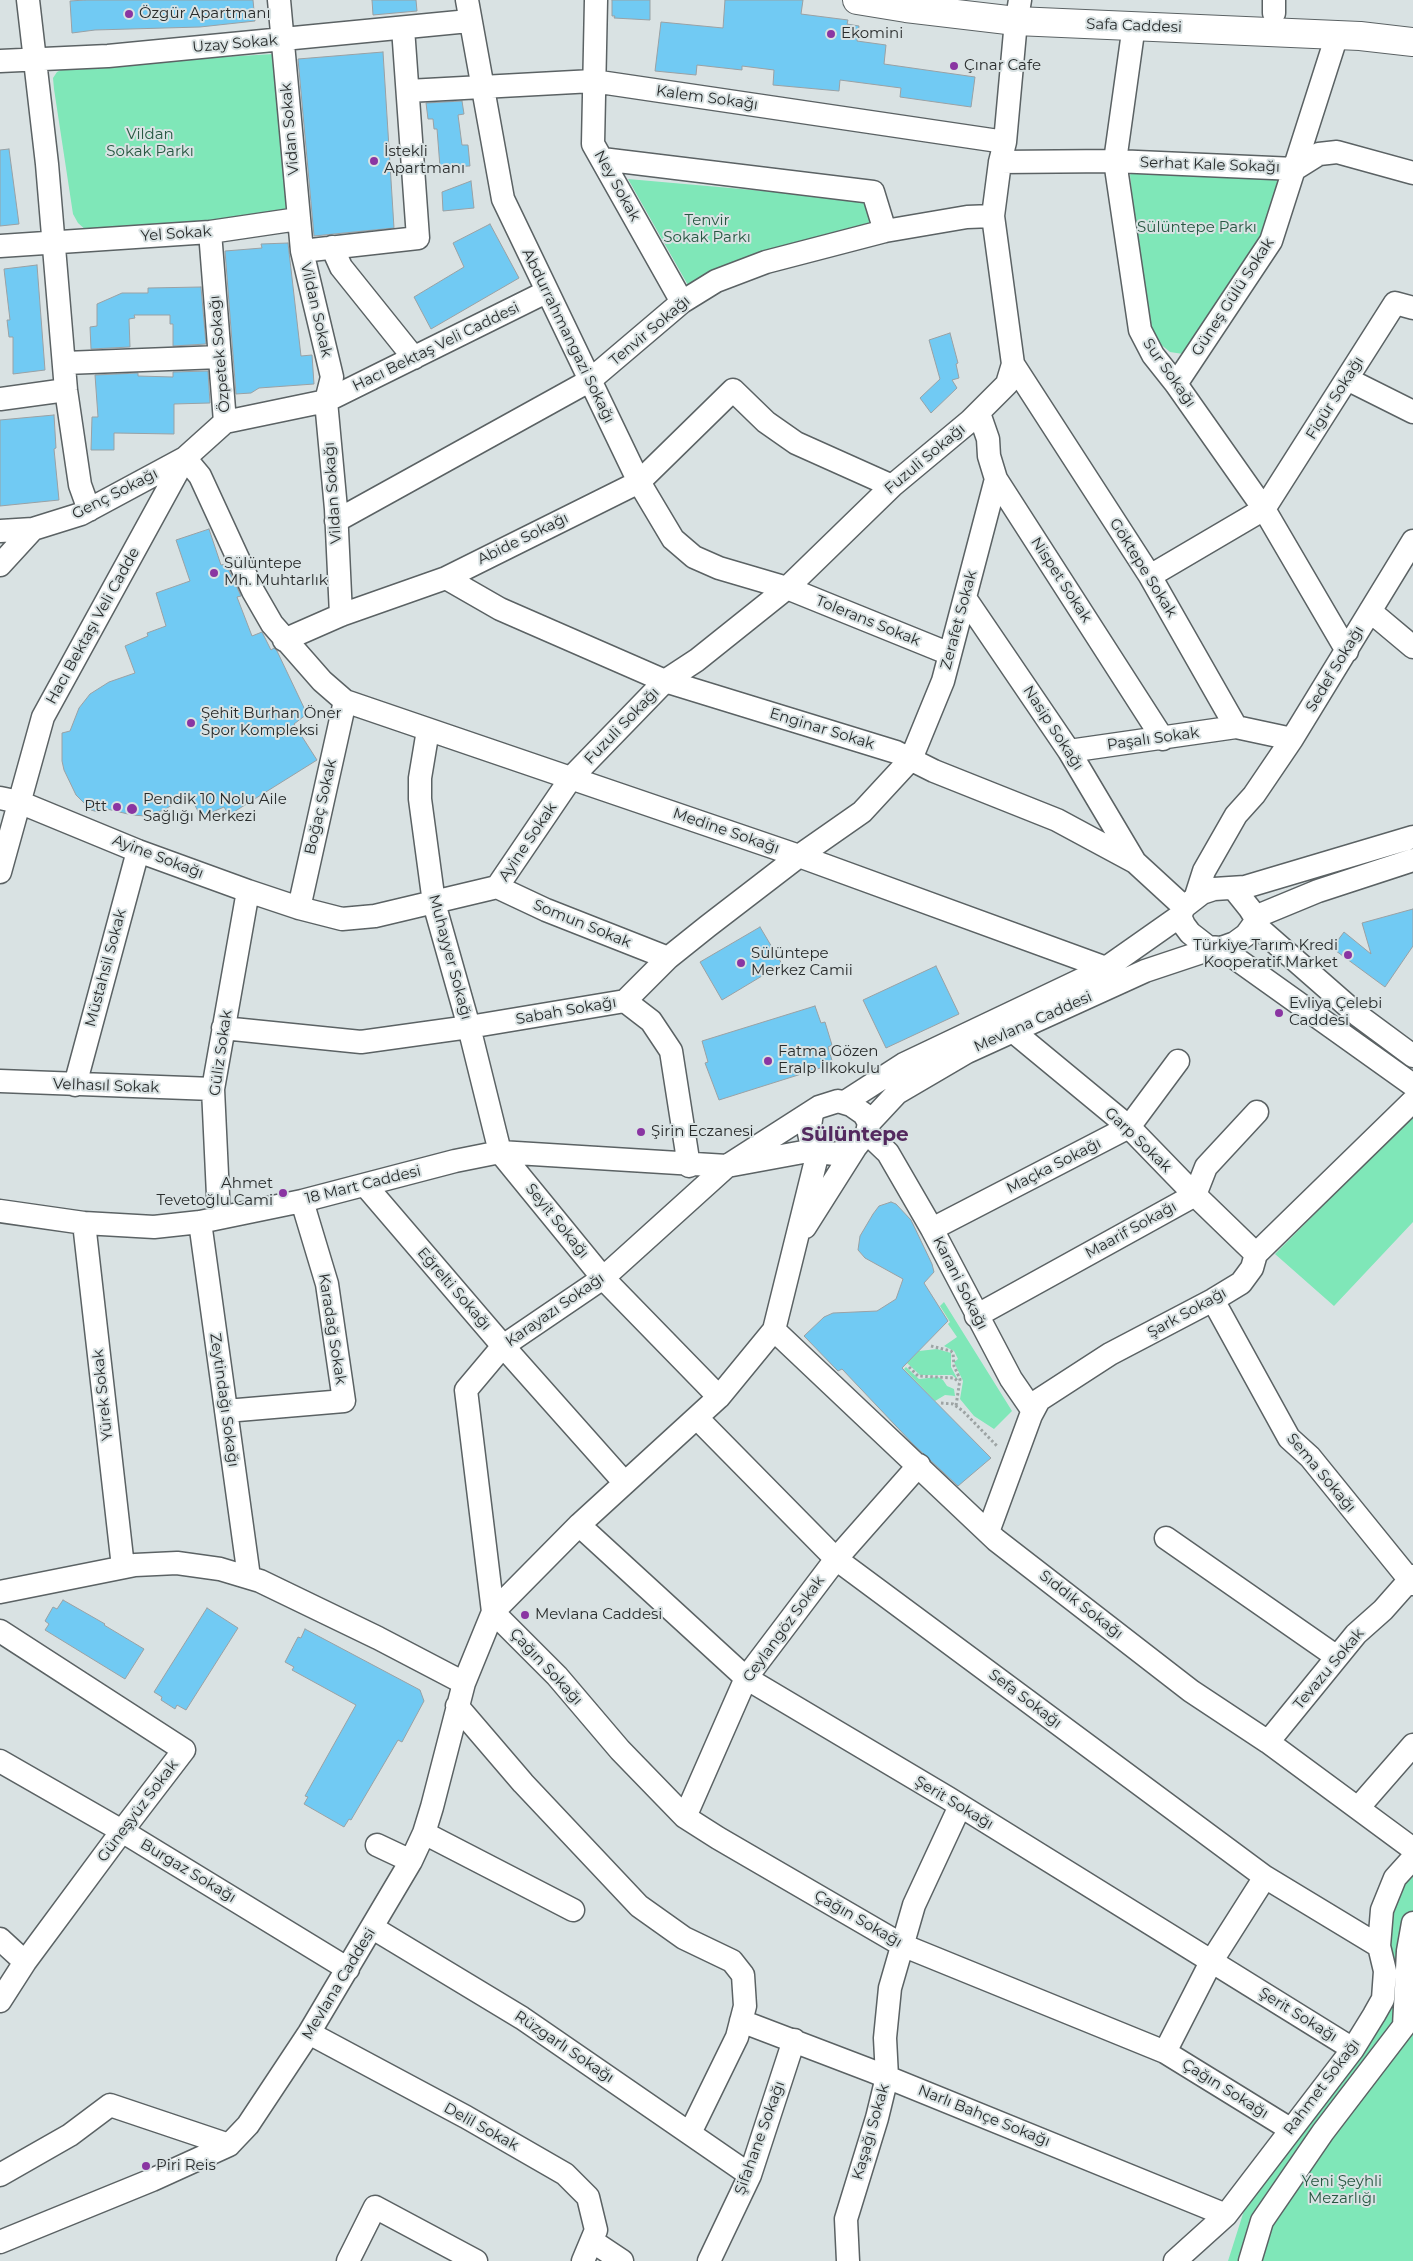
<!DOCTYPE html>
<html>
<head>
<meta charset="utf-8">
<style>
  body { margin:0 }
  canvas { display:block; background:#d9e2e3 }
</style>
</head>
<body>
<canvas width="1413" height="2261"></canvas>
<script>
const g = document.querySelector('canvas').getContext('2d');
g.lineJoin = 'round';
function fillPath(path, color) {
  g.fillStyle = color;
  g.fill(path, 'evenodd');
}
function toPath(rows) {
  const path = new Path2D();
  for (const r of rows) {
    path.moveTo(r[0], r[1]);
    for (let i = 2; i < r.length; i += 2) path.lineTo(r[i], r[i + 1]);
  }
  return path;
}
function stroke(path, color, width, dash) {
  g.strokeStyle = color;
  g.lineWidth = width;
  g.lineCap = dash ? 'butt' : 'round';
  g.setLineDash(dash || []);
  g.stroke(path);
}
function drawText(font, color, halo, rows, align = 'center') {
  g.font = font + ' Montserrat,sans-serif';
  g.lineWidth = 4;
  g.setLineDash([]);
  g.textBaseline = 'middle';
  g.strokeStyle = halo;
  g.fillStyle = color;
  for (const [text, x, y, turn = 0] of rows) {
    g.save();
    g.translate(x, y);
    g.rotate((+turn || 0) * Math.PI / 180);
    g.textAlign = isNaN(turn) ? turn : align;
    if (halo) g.strokeText(text, 0, 0);
    g.fillText(text, 0, 0);
    g.restore();
  }
}
const green = toPath([
  [274,54,288,208,255,218,87,231,78,223,73,214,54,89,53,78,57,72,69,66],
  [1134,169,1282,174,1262,242,1183,354,1170,352,1159,343,1150,324,1143,294,1130,175],
  [628,179,866,200,872,231,689,287],
  [1413,1115,1413,1222,1334,1306,1275,1254],
  [944,1302,1012,1411,994,1429,974,1416,960,1399,963,1381,954,1362,958,1359,954,1351,944,1346,957,1337,948,1324,950,1322,940,1306],
  [937,1349,951,1353,951,1367,958,1380,952,1375,920,1375,907,1363,919,1351],
  [906,1367,919,1379,938,1377,943,1380,947,1386,954,1389,955,1396,945,1395,935,1401,904,1369],
  [1413,1871,1413,2261,1228,2261,1248,2198,1364,2044,1387,1947,1390,1906]
]);
const building = toPath([
  [85,0,253,0,255,21,200,27,95,30,72,33,70,1,85,0],
  [372,0,416,0,417,11,373,15,372,0],
  [612,0,650,0,650,20,614,18,615,16,612,16,612,0],
  [725,0,803,0,801,14,848,20,847,24,859,26,857,41,886,45,884,64,975,77,971,107,900,97,901,88,840,80,839,91,773,85,774,70,742,66,742,70,697,65,696,75,655,71,661,22,723,28,725,0],
  [383,52,394,228,314,236,298,59,383,52],
  [462,101,464,114,458,115,462,145,468,145,470,166,440,167,437,129,434,129,433,119,428,119,426,103,462,101],
  [9,149,19,224,0,226,0,150,9,149],
  [471,181,474,208,443,211,442,192,471,181],
  [490,224,519,278,431,329,414,297,464,267,453,243,490,224],
  [288,243,301,356,312,355,314,384,259,388,251,393,236,394,225,251,262,248,261,244,288,243],
  [37,265,45,370,13,374,13,337,9,337,7,320,10,320,4,269,37,265],
  [201,287,206,344,173,346,173,324,170,324,170,315,134,315,135,318,129,319,130,347,91,349,90,327,97,326,97,304,122,293,148,293,148,288,201,287],
  [950,333,958,363,956,364,959,378,952,380,957,388,931,413,920,398,940,379,929,340,950,333],
  [208,371,210,403,174,404,174,434,114,433,114,450,91,450,92,417,98,417,95,375,138,373,138,376,173,377,173,372,208,371],
  [54,415,56,448,54,449,59,500,0,506,0,420,54,415],
  [209,529,221,565,226,564,241,596,237,597,252,636,262,632,271,650,274,648,277,651,307,714,294,724,317,760,229,815,224,807,201,817,189,794,164,810,145,816,132,815,107,809,98,812,91,810,76,795,64,770,62,761,62,733,70,731,79,708,90,694,109,682,135,673,125,646,148,636,147,633,166,626,156,593,190,581,176,540,209,529],
  [1413,909,1413,946,1385,987,1332,948,1344,932,1371,954,1362,923,1413,909],
  [760,927,782,964,722,1000,700,962,760,927],
  [936,966,959,1014,886,1048,863,1000,936,966],
  [815,1006,821,1023,825,1022,832,1045,828,1047,833,1064,719,1100,705,1063,708,1062,702,1041,815,1006],
  [891,1202,896,1204,911,1220,932,1264,934,1272,924,1283,948,1321,902,1368,991,1458,958,1486,914,1445,842,1369,838,1371,804,1336,824,1317,833,1313,877,1311,896,1299,903,1279,865,1258,858,1250,860,1236,873,1214,879,1206,891,1202],
  [63,1600,105,1624,104,1625,144,1649,125,1679,45,1630,49,1624,45,1621,53,1607,57,1609,63,1600],
  [207,1608,238,1628,186,1710,177,1705,175,1709,161,1700,162,1697,154,1692,207,1608],
  [305,1629,420,1690,424,1701,402,1742,398,1740,351,1820,349,1819,344,1827,304,1804,308,1797,305,1796,356,1705,292,1670,294,1667,285,1662,298,1637,301,1638,305,1629]
]);
const path = toPath([
  [931,1346,951,1351,953,1353,954,1366,960,1379,956,1406],
  [909,1367,918,1376,954,1378,959,1382],
  [941,1403,953,1404,963,1411,997,1446]
]);
const minor = toPath([
  [28,0,47,164,66,390,80,485,89,510],
  [279,0,302,251,332,377,326,401,336,509,341,615],
  [467,0,503,199,639,482,673,539,694,557,719,568,787,588,950,654],
  [596,0,593,144,682,302],
  [1019,6,1020,0],
  [1274,13,1274,0],
  [1134,25,1115,161,1140,330,1153,355,1176,384,1264,509,1347,651],
  [0,61,108,56,469,21],
  [408,91,593,81,1005,142],
  [602,159,873,192,885,231],
  [1000,162,1115,161,1295,169,1319,154,1337,152,1413,173],
  [0,246,210,232,298,219],
  [332,247,341,267,414,358],
  [302,251,418,238,403,28],
  [65,363,220,357],
  [1013,364,1150,576,1236,727,1292,739],
  [1347,379,1413,412],
  [1176,384,1271,241,1337,35],
  [0,399,66,390],
  [979,413,988,439,989,456,996,479,1163,739],
  [225,422,326,401,546,292],
  [185,458,200,476,253,591,272,624,322,681,345,701,299,908],
  [336,521,589,381,682,302,716,281,766,262,885,231,967,217,993,216],
  [0,531,33,529],
  [0,565,33,529,81,514,185,458,225,422,210,232],
  [1150,576,1264,509,1395,303,1413,308],
  [446,578,500,609,665,681,896,752,934,771,1057,820,1135,862,1184,907],
  [965,598,1069,751,1135,862],
  [1370,611,1413,647],
  [284,640,341,615,446,578,639,482,733,390,766,422,796,443,892,486],
  [345,701,799,856,1106,968],
  [428,730,420,778,420,799,434,903,469,1027,500,1152,603,1278,719,1397],
  [1069,751,1236,727],
  [0,798,19,802,138,851,248,891,299,908,342,919,375,916,497,887,571,778,665,681,697,660,787,588,892,486,970,421,1007,384,1013,364,993,216,1000,162,1005,142,1016,21],
  [0,872,43,717,185,458],
  [497,887,546,910,668,958],
  [1234,889,1250,909,1255,917,1254,924,1246,935,1235,943,1221,948,1208,947,1190,933,1184,925,1180,916,1184,907,1202,893,1214,889,1245,887,1413,837],
  [1196,896,1204,871,1236,815,1254,795,1292,739,1413,541],
  [1255,917,1318,891,1413,860],
  [1254,924,1359,1016,1413,1056],
  [1221,948,1413,1085],
  [625,1001,651,1021,671,1051,689,1166],
  [223,1028,361,1042,469,1027,625,1001,668,958,708,926,799,856,862,812,911,759,943,681,996,479],
  [1014,1032,1129,1127,1195,1195,1256,1254],
  [0,1081,213,1089],
  [75,1085,138,851],
  [845,1102,904,1064,1106,968,1180,916],
  [812,1113,809,1133,811,1143,818,1152,835,1154,855,1148,867,1133,869,1123,864,1114,851,1105,838,1101,819,1107,727,1166,603,1278,503,1346,466,1390,493,1612,557,1676,620,1750,685,1817,718,1838,902,1945,1165,2052,1290,2129],
  [869,1123,897,1093,967,1052,1145,971,1214,948],
  [867,1133,888,1153,932,1229,1011,1379,1033,1411],
  [365,1185,503,1346,624,1482],
  [0,1211,84,1223,154,1227,200,1222,302,1201,455,1161,500,1152,727,1166,814,1150],
  [219,1217,213,1089,248,891],
  [200,1222,249,1577],
  [84,1223,123,1567],
  [805,1227,855,1148],
  [932,1229,1129,1127,1178,1061],
  [1213,1300,1289,1438,1310,1457,1413,1584],
  [976,1316,1195,1195,1206,1167,1257,1112],
  [774,1330,996,1540,1191,1691,1268,1742,1413,1849],
  [226,1411,344,1401,327,1284,302,1201],
  [698,1419,836,1559,1265,1877,1379,1946],
  [579,1525,746,1678,948,1798,1353,2049],
  [988,1532,1031,1415,1039,1400,1110,1354,1213,1300,1241,1283,1252,1268,1256,1254,1413,1101],
  [1166,1538,1337,1657],
  [0,1592,135,1565,177,1563,220,1569,260,1581,378,1638,464,1683],
  [0,1631,184,1750,122,1831,25,1962,0,2001],
  [457,1706,523,1783,639,1906,684,1938,732,1961,743,1975,745,2006,737,2037,690,2133],
  [1268,1742,1356,1634,1383,1610,1413,1576],
  [0,1761,122,1831,348,1969],
  [1358,1808,1413,1745],
  [685,1817,746,1678,836,1559,919,1465],
  [424,1833,573,1910],
  [377,1845,411,1861],
  [373,1928,522,2018,750,2175],
  [0,1939,25,1962],
  [741,2021,872,2071,1226,2215],
  [309,2033,466,2117,565,2174,588,2197,596,2230,583,2261],
  [1165,2052,1211,1962,1265,1877],
  [0,2175,70,2135,110,2105,229,2145],
  [592,2241,622,2261],
  [0,2242,152,2180,229,2145,248,2125,309,2033,411,1861,424,1833,432,1807,464,1683,493,1612,579,1525,719,1397,774,1330,818,1152],
  [348,2261,375,2207,476,2261],
  [709,2261,750,2175,794,2040],
  [848,2261,846,2219,877,2118,887,2077,885,2038,890,1988,914,1905,960,1806],
  [1175,2261,1226,2215,1353,2049,1374,2015,1383,1999,1385,1971,1379,1946,1382,1910,1395,1878,1413,1858],
  [1250,2261,1262,2221,1323,2132,1404,2026,1408,1951,1413,1923]
]);
const major = toPath([
  [857,0,906,8,1016,21,1360,36,1413,42]
]);
const markers = [
  [129,14,5,"#8a35a2"],
  [831,34,5,"#8a35a2"],
  [954,66,5,"#8a35a2"],
  [374,161,5,"#8a35a2"],
  [214,573,5,"#8a35a2"],
  [191,723,5,"#8a35a2"],
  [117,807,5,"#8a35a2"],
  [132,809,6,"#8a35a2"],
  [1348,955,5,"#8a35a2"],
  [741,963,5,"#8a35a2"],
  [1279,1013,5,"#8a35a2"],
  [768,1061,5,"#8a35a2"],
  [641,1132,5,"#8a35a2"],
  [283,1193,5,"#8a35a2"],
  [525,1615,5,"#8a35a2"],
  [146,2166,5,"#8a35a2"]
];
const poiNames = [
  ["Özgür Apartmanı",139,14],
  ["Ekomini",841,34],
  ["Çınar Cafe",964,66],
  ["İstekli",384,152],
  ["Apartmanı",384,169],
  ["Sülüntepe",224,564],
  ["Mh. Muhtarlık",224,581],
  ["Şehit Burhan Öner",201,714],
  ["Spor Kompleksi",201,731],
  ["Pendik 10 Nolu Aile",143,800],
  ["Sağlığı Merkezi",143,817],
  ["Ptt",107,807,"right"],
  ["Türkiye Tarım Kredi",1338,946,"right"],
  ["Kooperatif Market",1338,963,"right"],
  ["Sülüntepe",751,954],
  ["Merkez Camii",751,971],
  ["Evliya Çelebi",1289,1004],
  ["Caddesi",1289,1021],
  ["Fatma Gözen",778,1052],
  ["Eralp İlkokulu",778,1069],
  ["Şirin Eczanesi",651,1132],
  ["Ahmet",273,1184,"right"],
  ["Tevetoğlu Cami",273,1201,"right"],
  ["Mevlana Caddesi",535,1615],
  ["Piri Reis",156,2166]
];
const streetNames = [
  ["Safa Caddesi",1134,26,2],
  ["Uzay Sokak",235,44,-5],
  ["Kalem Sokağı",707,98,8],
  ["Vidan Sokak",290,129,-95],
  ["Serhat Kale Sokağı",1210,165,2],
  ["Ney Sokak",617,186,61],
  ["Yel Sokak",176,234,-4],
  ["Güneş Gülü Sokak",1233,297,-57],
  ["Vildan Sokak",316,310,77],
  ["Tenvir Sokağı",650,331,-40],
  ["Abdurrahmangazi Sokağı",568,336,64],
  ["Hacı Bektaş Veli Caddesi",436,347,-26],
  ["Özpetek Sokağı",220,354,-95],
  ["Sur Sokağı",1169,373,55],
  ["Figür Sokağı",1335,398,-58],
  ["Fuzuli Sokağı",925,459,-40],
  ["Vildan Sokağı",333,493,-94],
  ["Genç Sokağı",115,494,-27],
  ["Abide Sokağı",523,539,-26],
  ["Göktepe Sokak",1143,568,58],
  ["Nispet Sokak",1061,580,57],
  ["Zerafet Sokak",959,620,-75],
  ["Tolerans Sokak",868,621,22],
  ["Hacı Bektaşı Veli Cadde",93,626,-61],
  ["Sedef Sokağı",1335,669,-59],
  ["Fuzuli Sokağı",622,726,-46],
  ["Nasip Sokağı",1053,728,57],
  ["Enginar Sokak",822,729,17],
  ["Paşalı Sokak",1153,739,-8],
  ["Boğaç Sokak",321,807,-77],
  ["Medine Sokağı",726,831,19],
  ["Ayine Sokak",528,842,-56],
  ["Ayine Sokağı",158,857,21],
  ["Somun Sokak",582,924,22],
  ["Muhayyer Sokağı",450,957,75],
  ["Müstahsil Sokak",106,968,-75],
  ["Sabah Sokağı",566,1011,-10],
  ["Mevlana Caddesi",1033,1022,-24],
  ["Güliz Sokak",221,1053,-82],
  ["Velhasıl Sokak",106,1086,2],
  ["Garp Sokak",1138,1140,44],
  ["Maçka Sokağı",1054,1166,-27],
  ["18 Mart Caddesi",363,1185,-14],
  ["Seyit Sokağı",557,1221,51],
  ["Maarif Sokağı",1131,1230,-29],
  ["Karani Sokağı",960,1283,63],
  ["Eğrelti Sokağı",454,1289,49],
  ["Karayazı Sokağı",555,1310,-35],
  ["Şark Sokağı",1187,1313,-29],
  ["Karadağ Sokak",332,1329,81],
  ["Yürek Sokak",103,1395,-96],
  ["Zeytindağı Sokağı",224,1400,82],
  ["Sema Sokağı",1321,1473,50],
  ["Sıddık Sokağı",1081,1605,38],
  ["Ceylangöz Sokak",784,1629,-54],
  ["Çağın Sokağı",546,1667,47],
  ["Tevazu Sokak",1329,1669,-50],
  ["Sefa Sokağı",1025,1699,37],
  ["Şerit Sokağı",954,1803,31],
  ["Güneşyüz Sokak",138,1811,-53],
  ["Burgaz Sokağı",188,1871,31],
  ["Çağın Sokağı",858,1919,30],
  ["Mevlana Caddesi",339,1984,-59],
  ["Şerit Sokağı",1298,2015,32],
  ["Rüzgarlı Sokağı",564,2047,34],
  ["Rahmet Sokağı",1322,2087,-53],
  ["Çağın Sokağı",1225,2089,32],
  ["Narlı Bahçe Sokağı",984,2116,22],
  ["Delil Sokak",481,2127,29],
  ["Kaşağı Sokak",871,2132,-74],
  ["Şifahane Sokağı",760,2138,-70]
];
const parkNames = [
  ["Vildan",150,135],
  ["Sokak Parkı",150,152],
  ["Tenvir",707,221],
  ["Sokak Parkı",707,238],
  ["Sülüntepe Parkı",1197,228],
  ["Yeni Şeyhli",1342,2182],
  ["Mezarlığı",1342,2199]
];
const districtNames = [
  ["Sülüntepe",855,1135]
];
fillPath(green, '#7fe7b8');
fillPath(building, '#71caf3');
stroke(building, '#9aa1a4', 1);
stroke(minor, '#5b6264', 25);
stroke(major, '#5b6264', 30);
stroke(path, '#9da4a4', 3, [2.5, 2.5]);
stroke(minor, '#fff', 22);
stroke(major, '#fff', 28);
for (const [x, y, r, color] of markers) {
  const dot = new Path2D();
  dot.arc(x, y, r, 0, 2 * Math.PI);
  g.fillStyle = color;
  g.fill(dot);
  stroke(dot, '#d9e2e3', 2);
}
drawText('15px', '#292c2c', '#d9e2e3', poiNames, 'left');
drawText('15px', '#292c2c', '#d9e2e3', streetNames);
drawText('15px', '#285742', '#d9e2e3', parkNames);
drawText('bold 20px', '#53295f', '#d9e2e3', districtNames);
</script>
</body>
</html>
